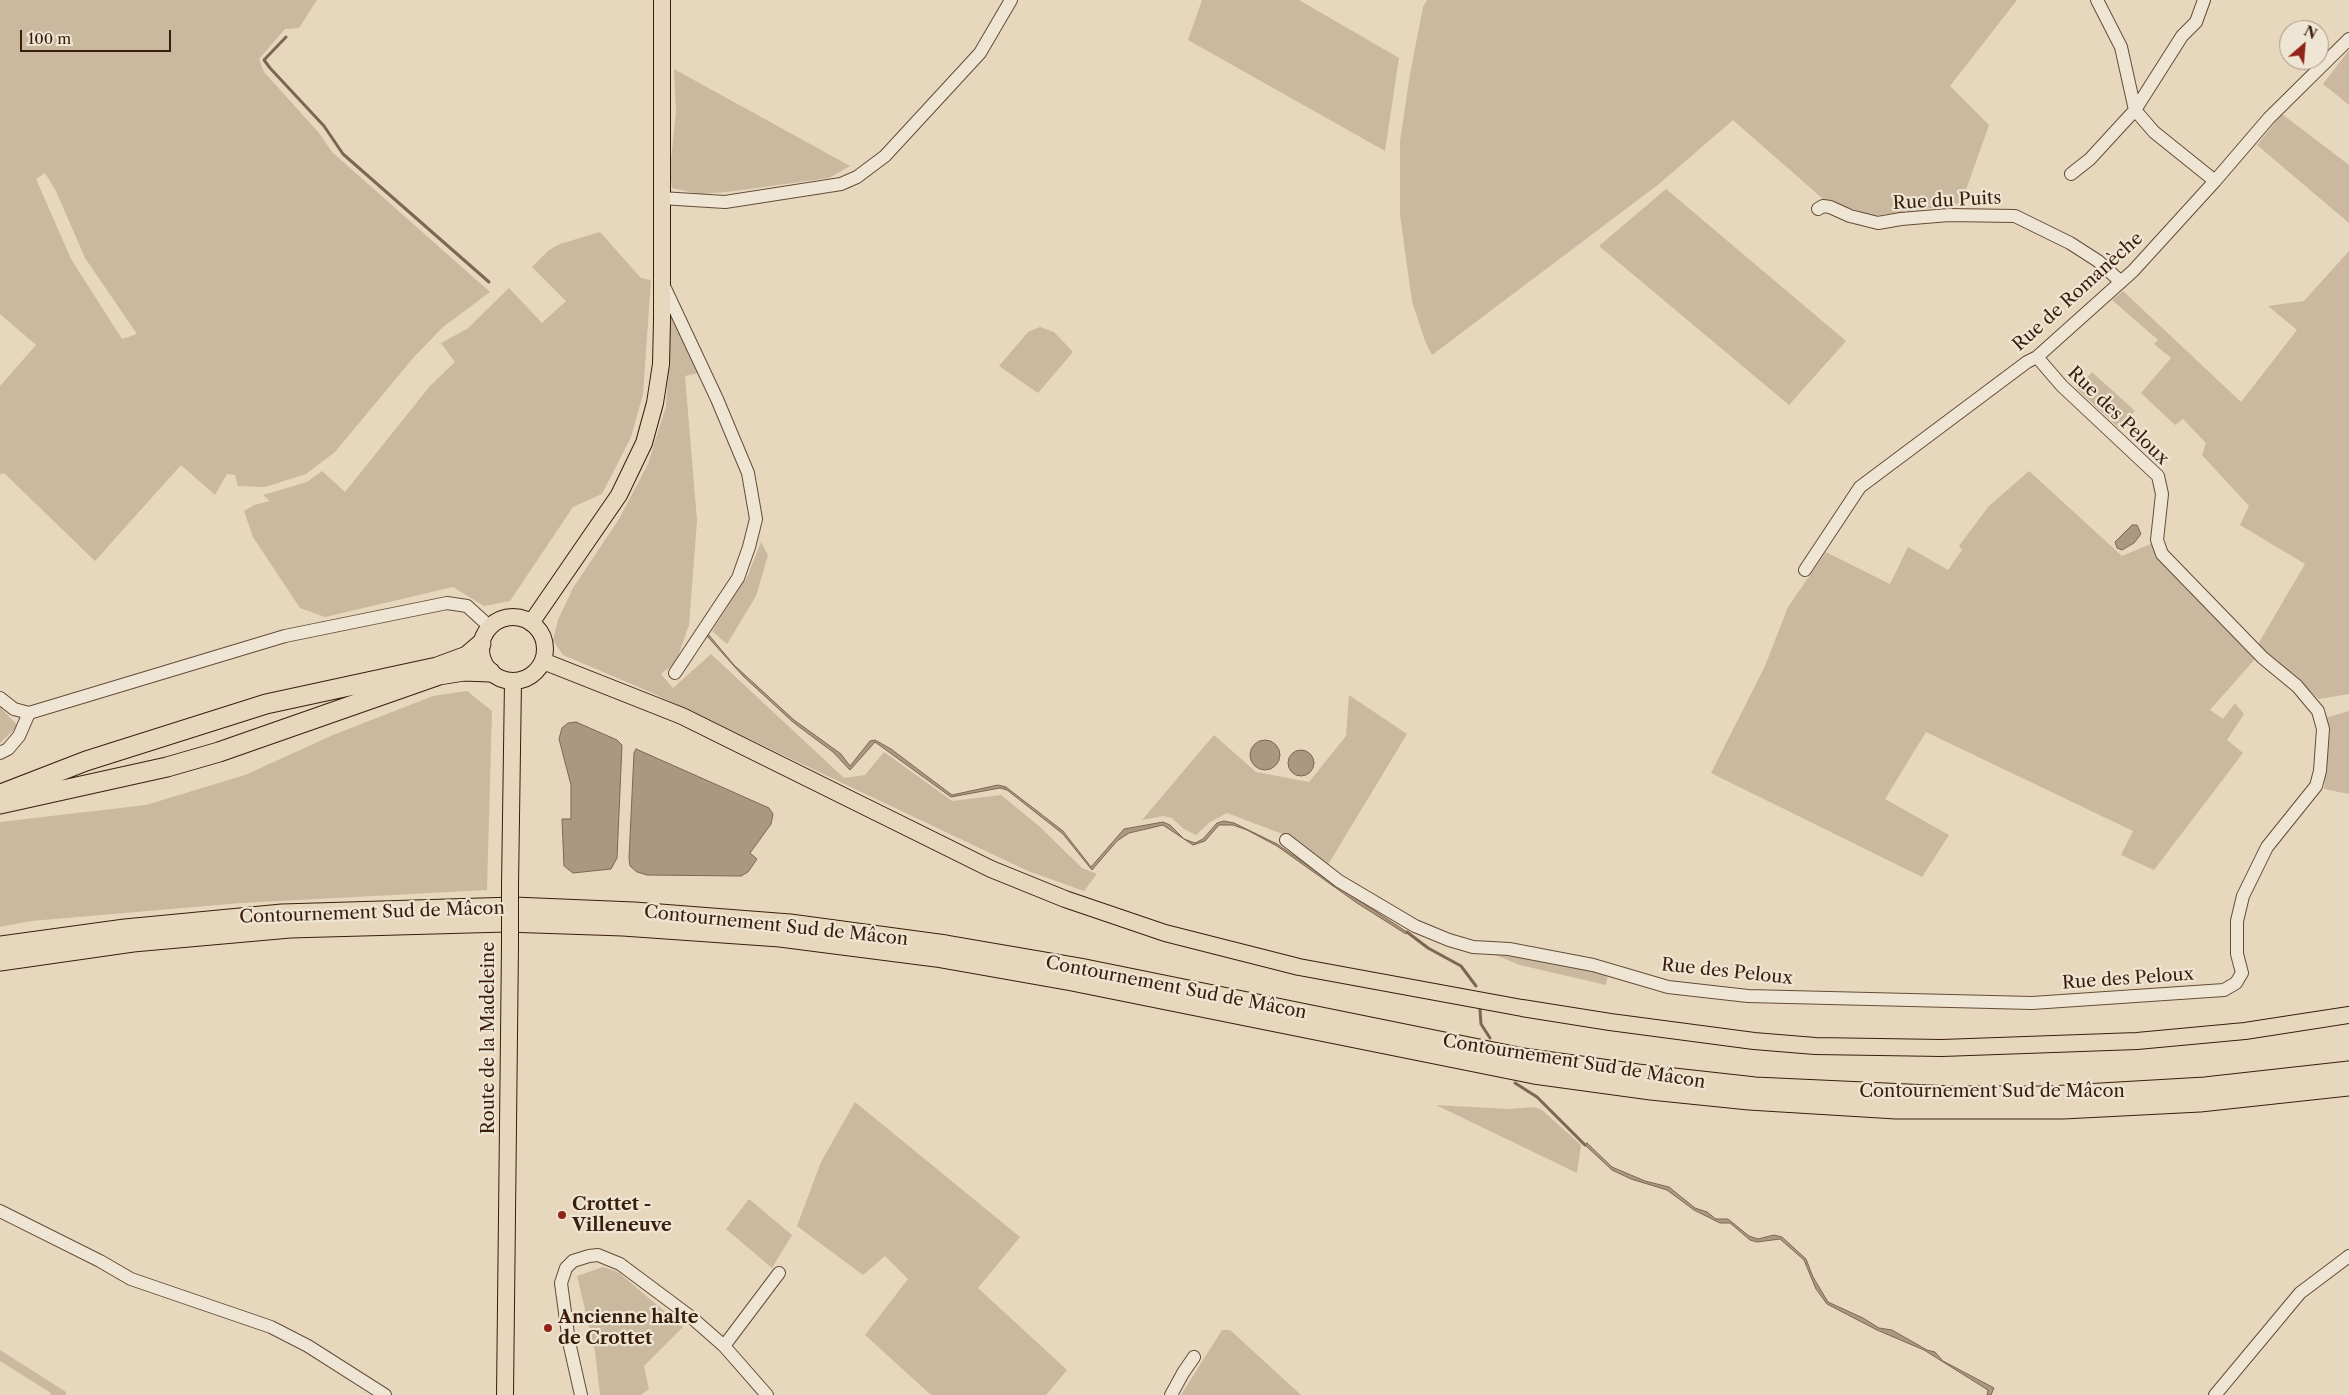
<!DOCTYPE html>
<html>
<head>
<meta charset="utf-8">
<style>
  body { margin:0 }
  #map { position:relative; width:2349px; height:1395px; overflow:hidden; background:#e7d7bd; font-family:"Libre Caslon Text",serif }
  canvas { display:block }
  .north { position:absolute; left:2279px; top:20px; width:50px; height:50px; box-sizing:border-box; background:#efe5d4; border:1px solid #a79583; border-radius:50%; rotate:27deg; font-size:14px; font-weight:700; line-height:20px; text-align:center; color:#3a1e0a }
  .north::after { content:''; display:block; margin:auto; width:18px; height:22px; background:#8f2418; clip-path:polygon(50% 0,100% 100%,50% 72%,0 100%) }
  .scale { position:absolute; left:20px; top:30px; width:151px; height:22px; box-sizing:border-box; border:2px solid #3a1e0a; border-top:0; padding-left:6px; font-size:15px; line-height:18px; white-space:nowrap; color:#3a1e0a; -webkit-text-stroke:4px #efe5d4; paint-order:stroke }
</style>
</head>
<body>
<div id="map">
<canvas width="2349" height="1395"></canvas>
<div class="north">N</div>
<div class="scale">100 m</div>
</div>
<script>
const g = document.querySelector('canvas').getContext('2d');
g.lineJoin = 'round';
function fillPath(path, color) {
  g.fillStyle = color;
  g.fill(path, 'evenodd');
}
function toPath(rows) {
  const path = new Path2D();
  for (const r of rows) {
    if (r.length === 3) {
      path.moveTo(r[0] + r[2], r[1]);
      path.arc(r[0], r[1], r[2], 0, 2 * Math.PI);
      continue;
    }
    path.moveTo(r[0], r[1]);
    for (let i = 2; i < r.length; i += 2) path.lineTo(r[i], r[i + 1]);
  }
  return path;
}
function stroke(path, color, width, dash) {
  g.strokeStyle = color;
  g.lineWidth = width;
  g.lineCap = dash ? 'butt' : 'round';
  g.setLineDash(dash || []);
  g.stroke(path);
}
function drawText(font, color, halo, rows, align = 'center') {
  g.font = font + ' "Libre Caslon Text",serif';
  g.lineWidth = 4.5;
  g.setLineDash([]);
  g.textBaseline = 'middle';
  g.strokeStyle = halo;
  g.fillStyle = color;
  for (const [text, x, y, turn = 0] of rows) {
    g.save();
    g.translate(x, y);
    g.rotate((+turn || 0) * Math.PI / 180);
    g.textAlign = isNaN(turn) ? turn : align;
    if (halo) g.strokeText(text, 0, 0);
    g.fillText(text, 0, 0);
    g.restore();
  }
}
const green = toPath([
  [0,0,317,0,299,28,285,29,259,59,264,72,319,133,332,152,490,292,443,327,414,357,335,452,306,474,265,487,238,486,235,475,227,474,215,495,181,465,95,561,4,473,0,474,0,386,36,345,0,314],
  [45,173,56,191,85,258,137,334,122,339,71,259,36,179],
  [1202,0,1299,0,1399,58,1385,151,1188,40],
  [1427,0,2017,0,1950,86,1989,125,1961,204,1872,216,1823,199,1733,120,1659,184,1432,355,1425,341,1412,301,1400,215,1400,141,1410,74,1423,7],
  [2349,50,2349,105,2323,84],
  [674,69,850,166,829,178,727,192,699,194,672,188,670,170,676,112],
  [2282,114,2349,165,2349,223,2257,145],
  [1666,189,1846,341,1789,405,1599,246],
  [600,232,641,278,651,280,643,394,631,437,602,494,573,507,510,601,484,606,453,587,325,617,300,608,253,537,244,511,254,505,270,501,263,495,307,482,322,471,345,492,430,386,455,362,441,343,467,329,509,288,542,323,566,301,532,267,549,250,560,244],
  [2349,251,2349,694,2319,699,2257,646,2305,564,2240,525,2249,506,2202,455,2206,443,2183,419,2175,425,2141,393,2171,358,2154,344,2158,340,2112,300,2123,291,2241,402,2297,330,2268,306,2304,301],
  [671,313,698,373,685,376,697,521,689,625,676,662,661,674,673,688,711,654,844,778,865,775,884,752,952,801,1001,795,1039,826,1082,868,1097,874,1084,891,1028,871,648,691,563,655,553,640,558,620,573,588,619,519,648,464,666,406],
  [1040,327,1054,332,1073,352,1038,393,999,366,1028,332],
  [2092,372,2135,411,2119,428,2077,389],
  [2029,471,2122,556,2151,544,2256,658,2210,710,2223,719,2235,703,2244,714,2227,740,2243,753,2154,870,2121,855,2133,831,1926,732,1885,799,1949,835,1922,877,1711,773,1765,666,1788,607,1826,552,1890,584,1908,547,1948,570,1962,550,1959,546,1988,507],
  [761,542,768,555,756,596,727,644,712,631,748,575],
  [467,691,492,711,487,890,241,903,31,921,0,927,0,822,146,805,245,775,333,735,433,696],
  [1349,695,1407,734,1326,868,1288,836,1227,813,1210,822,1196,835,1184,829,1172,818,1163,816,1142,820,1214,735,1256,772,1309,782,1346,736],
  [0,707,18,726,0,743],
  [2349,711,2349,794,2324,789,2330,727,2325,718],
  [1485,951,1508,953,1608,974,1606,985,1520,965],
  [855,1102,1020,1237,978,1288,1067,1370,1046,1395,931,1395,865,1335,908,1279,885,1256,863,1275,797,1226,821,1162],
  [1436,1105,1509,1109,1534,1107,1542,1110,1581,1145,1577,1173],
  [749,1199,792,1235,772,1268,726,1229],
  [603,1267,618,1272,683,1327,644,1366,649,1389,641,1395,600,1395,595,1351,577,1276],
  [1222,1330,1230,1330,1301,1395,1181,1395],
  [0,1350,66,1392,66,1395,50,1395,51,1393,0,1361]
]);
const water = toPath([
  [2132,525,2137,525,2141,534,2134,543,2122,550,2117,548,2115,542,2132,525],
  [708,634,734,665,794,720,841,754,850,766,870,741,875,740,891,749,952,795,998,785,1006,787,1063,831,1091,867,1124,829,1163,822,1170,825,1184,839,1195,843,1203,839,1217,823,1224,821,1234,823,1277,844,1352,896,1407,932,1406,934,1357,903,1277,846,1247,830,1233,825,1219,825,1205,841,1193,845,1163,825,1129,833,1117,841,1092,870,1063,834,1007,790,1000,788,951,797,875,742,850,770,833,752,794,723,743,676,707,636,708,634],
  [576,722,617,740,622,745,617,858,611,869,573,873,564,866,562,819,571,819,571,785,559,739,562,728,568,723,576,722],
  [1265,755,15],
  [636,749,769,808,773,814,771,824,750,853,757,859,748,872,741,876,647,875,637,872,630,866,629,858,634,753,636,749],
  [1301,763,13],
  [1587,1143,1612,1167,1645,1181,1669,1187,1695,1208,1707,1212,1716,1219,1728,1219,1749,1236,1758,1239,1774,1235,1782,1237,1806,1259,1813,1277,1828,1302,1863,1318,1879,1328,1892,1330,1927,1350,1935,1352,1943,1361,1994,1388,1991,1395,1987,1395,1988,1390,1924,1350,1877,1330,1827,1304,1816,1289,1804,1260,1780,1239,1757,1242,1750,1240,1730,1223,1720,1223,1694,1210,1667,1190,1631,1179,1612,1170,1585,1145,1587,1143]
]);
const stream = toPath([
  [286,37,264,60,270,68,324,126,343,154,489,282],
  [1407,932,1428,948,1461,966,1476,986],
  [1480,1010,1481,1024,1490,1038],
  [1515,1083,1537,1097,1585,1145]
]);
const minor = toPath([
  [2097,0,2121,47,2135,110,2154,132,2215,181],
  [2071,174,2090,159,2135,110,2182,36,2196,22,2204,0],
  [661,198,725,202,841,184,857,177,885,156,980,53,1011,0],
  [1818,209,1823,206,1830,207,1850,216,1878,223,1901,219,1949,215,2015,216,2070,243,2098,261,2121,282],
  [663,284,717,399,748,473,756,519,749,547,738,578,675,673],
  [1805,570,1860,487,2027,362,2037,357,2133,271,2215,181,2269,118,2349,39],
  [0,698,14,709,29,713,285,636,447,603,467,606,490,627],
  [0,753,8,749,19,736,29,713],
  [1286,840,1339,881,1415,926,1449,940,1473,947,1509,949,1593,965,1668,987,1748,996,2032,1003,2224,990,2236,983,2242,973,2237,954,2237,921,2243,896,2267,847,2316,786,2320,771,2323,729,2318,711,2297,686,2263,658,2162,554,2157,540,2162,494,2158,476,2062,386,2037,357],
  [0,1211,100,1261,131,1279,271,1327,308,1346,385,1395],
  [724,1346,779,1273],
  [581,1395,569,1342,561,1283,566,1268,573,1261,589,1256,598,1255,620,1264,691,1317,724,1346,767,1395],
  [1171,1395,1183,1373,1194,1357],
  [2215,1395,2300,1293,2349,1256]
]);
const major = toPath([
  [513,649,32],
  [531,623,619,495,644,443,655,403,661,364,662,321,662,0],
  [543,661,682,716,991,869,1065,899,1165,933,1299,967,1522,1008,1610,1022,1754,1041,1815,1046,1942,1048,2137,1041,2245,1031,2349,1015],
  [510,886,513,681],
  [505,1395,510,945]
]);
const highway = toPath([
  [1,794,86,761,266,704,437,667,467,656,481,644],
  [0,804,167,767,219,752,439,675,464,671,490,672],
  [0,946,125,929,282,914,514,907,634,912,790,924,946,945,1080,968,1523,1058,1638,1074,1755,1087,1951,1096,2049,1096,2205,1087,2349,1071],
  [0,961,133,942,290,928,506,922,623,926,780,937,936,957,1072,981,1534,1074,1651,1090,1749,1100,1896,1109,2063,1109,2200,1102,2349,1086]
]);
const majorBridge = toPath([
  [510,945,510,886]
]);
const markers = [
  [562,1215,5,"#8f2418"],
  [548,1328,5,"#8f2418"]
];
const streetNames = [
  ["Rue du Puits",1947,201,-3],
  ["Rue de Romanèche",2078,292,-42],
  ["Rue des Peloux",2118,416,44],
  ["Contournement Sud de Mâcon",372,913,-2],
  ["Contournement Sud de Mâcon",776,926,6],
  ["Rue des Peloux",1727,972,6],
  ["Rue des Peloux",2128,979,-4],
  ["Contournement Sud de Mâcon",1176,988,11],
  ["Route de la Madeleine",489,1038,-90],
  ["Contournement Sud de Mâcon",1574,1062,9],
  ["Contournement Sud de Mâcon",1992,1092]
];
const poiNames = [
  ["Crottet -",572,1205],
  ["Villeneuve",572,1226],
  ["Ancienne halte",558,1318],
  ["de Crottet",558,1339]
];
fillPath(green, '#cab89f');
fillPath(water, '#ac9880');
stroke(water, '#7e6751', 1);
stroke(stream, '#7e6751', 3);
stroke(minor, '#654c37', 14);
stroke(major, '#3a1e0a', 18);
stroke(highway, '#3a1e0a', 21);
stroke(minor, '#efe5d4', 12);
stroke(major, '#e7d7bd', 16);
stroke(highway, '#e7d7bd', 19);
stroke(majorBridge, '#3a1e0a', 18, []);
stroke(majorBridge, '#e7d7bd', 16);
for (const [x, y, r, color] of markers) {
  const dot = new Path2D();
  dot.arc(x, y, r, 0, 2 * Math.PI);
  g.fillStyle = color;
  g.fill(dot);
  stroke(dot, '#efe5d4', 2);
}
drawText('18px', '#3a1e0a', '#efe5d4', streetNames);
drawText('bold 18px', '#3a1e0a', '#efe5d4', poiNames, 'left');
</script>
</body>
</html>
